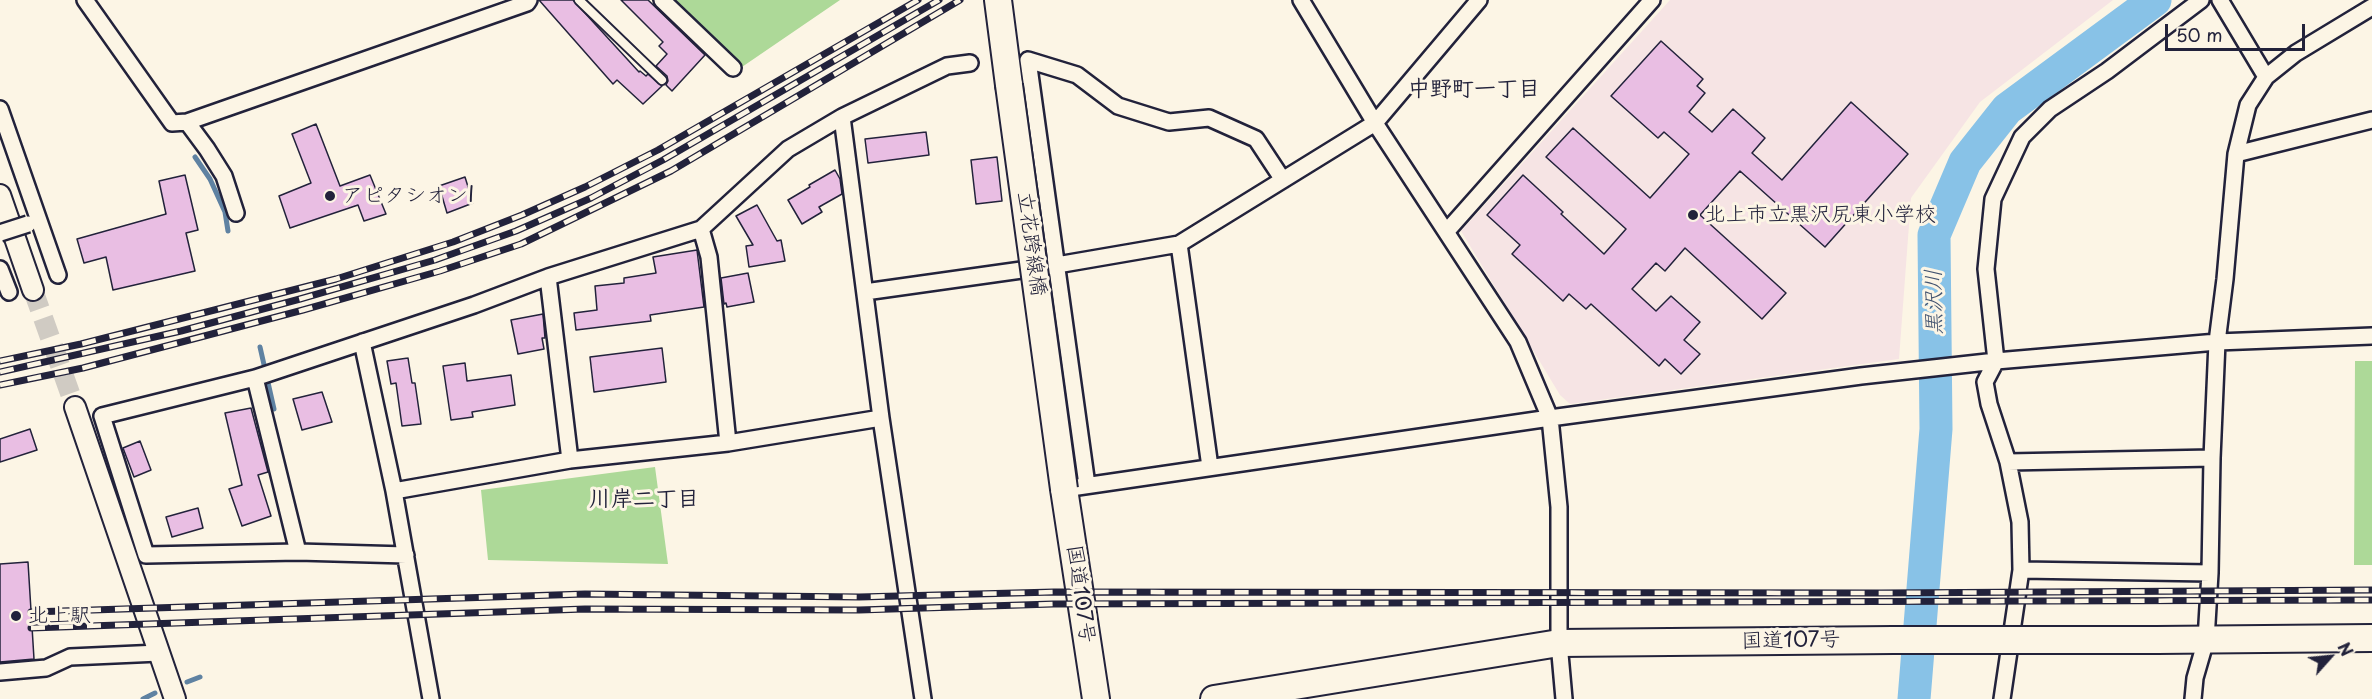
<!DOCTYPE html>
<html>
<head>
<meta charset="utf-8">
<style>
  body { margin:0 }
  #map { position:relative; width:2372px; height:699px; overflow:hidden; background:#fcf5e5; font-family:"Playpen Sans",sans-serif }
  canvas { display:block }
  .north { position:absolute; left:2300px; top:627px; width:60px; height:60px; -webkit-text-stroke:4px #fcf5e5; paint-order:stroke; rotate:63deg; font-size:16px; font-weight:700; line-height:24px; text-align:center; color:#22223b }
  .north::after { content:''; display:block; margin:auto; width:21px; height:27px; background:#22223b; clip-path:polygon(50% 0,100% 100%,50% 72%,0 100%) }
  .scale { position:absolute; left:2165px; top:24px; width:140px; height:27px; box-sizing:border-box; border:3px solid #22223b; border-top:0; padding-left:8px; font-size:18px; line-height:21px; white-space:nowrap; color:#22223b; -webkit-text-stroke:4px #fcf5e5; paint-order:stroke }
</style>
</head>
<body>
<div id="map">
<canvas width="2372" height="699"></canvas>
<div class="north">N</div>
<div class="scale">50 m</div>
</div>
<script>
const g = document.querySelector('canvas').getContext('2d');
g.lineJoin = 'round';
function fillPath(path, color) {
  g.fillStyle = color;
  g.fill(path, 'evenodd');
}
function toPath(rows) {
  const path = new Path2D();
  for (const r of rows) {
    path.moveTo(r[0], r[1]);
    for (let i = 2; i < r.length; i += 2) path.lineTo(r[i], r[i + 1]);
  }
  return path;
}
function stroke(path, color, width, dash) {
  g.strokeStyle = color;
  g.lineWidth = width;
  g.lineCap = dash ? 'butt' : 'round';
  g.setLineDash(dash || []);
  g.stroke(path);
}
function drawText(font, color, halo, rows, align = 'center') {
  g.font = font + ' "Playpen Sans","Klee One",sans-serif';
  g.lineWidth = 6;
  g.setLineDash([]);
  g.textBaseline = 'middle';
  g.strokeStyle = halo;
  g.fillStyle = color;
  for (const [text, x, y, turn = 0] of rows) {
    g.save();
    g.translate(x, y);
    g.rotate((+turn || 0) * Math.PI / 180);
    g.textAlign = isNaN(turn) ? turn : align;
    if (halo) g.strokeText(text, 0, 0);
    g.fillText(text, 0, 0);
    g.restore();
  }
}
const built = toPath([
  [1670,0,2113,0,1980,102,1911,198,1899,359,1570,404,1560,395,1461,231]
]);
const green = toPath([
  [669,0,840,0,739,69],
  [2355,361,2372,361,2372,565,2354,565],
  [655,467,668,564,488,560,481,490]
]);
const stream = toPath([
  [195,157,210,179,225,212,228,231],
  [260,347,274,409],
  [187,682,200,677],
  [143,699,155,693]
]);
const river = toPath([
  [1914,699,1936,429,1934,235,1965,162,2007,109,2155,0]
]);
const building = toPath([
  [539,0,573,0,639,72,640,71,646,76,648,74,662,86,643,104,617,80,613,84,539,0],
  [621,0,648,0,705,55,672,91,666,85,668,81,667,76,656,66,667,54,659,46,663,42,621,0],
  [1661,41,1703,79,1697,86,1705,93,1689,112,1712,132,1733,109,1765,138,1752,153,1782,180,1851,102,1908,154,1825,247,1740,171,1700,215,1786,293,1762,319,1685,248,1665,271,1656,263,1632,289,1656,311,1671,296,1700,322,1684,340,1700,354,1681,374,1665,359,1659,366,1591,304,1586,309,1569,294,1563,301,1512,254,1520,245,1487,215,1523,175,1563,212,1561,214,1604,254,1626,229,1546,157,1573,128,1650,198,1689,154,1664,132,1658,138,1611,96,1661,41],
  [316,124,340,186,370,175,386,214,364,221,358,205,290,228,279,196,311,183,292,134,316,124],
  [926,132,929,155,868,163,865,139,926,132],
  [997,157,1002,201,976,204,971,160,997,157],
  [835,170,840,179,842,194,819,207,822,212,802,224,788,200,810,187,809,185,835,170],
  [185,175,198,230,186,233,195,271,113,290,106,257,84,263,77,239,166,214,159,181,185,175],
  [465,177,473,203,447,213,439,186,465,177],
  [757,205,777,241,781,240,785,261,749,267,746,246,753,245,736,216,757,205],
  [697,250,704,307,650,315,651,321,576,330,574,313,597,310,595,286,624,283,624,278,656,273,653,257,697,250],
  [748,273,754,302,727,307,726,303,724,304,721,278,748,273],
  [543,314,545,338,542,338,544,349,518,354,511,320,543,314],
  [662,348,666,382,594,392,590,357,662,348],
  [408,358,412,383,415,383,421,424,402,426,396,383,391,384,387,361,408,358],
  [465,363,467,381,511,375,515,405,472,412,473,417,451,420,443,366,465,363],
  [322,392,332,422,302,430,293,399,322,392],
  [251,408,268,472,258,475,271,516,242,526,229,489,242,485,225,413,251,408],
  [30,429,37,450,0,462,0,439,30,429],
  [140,441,151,470,134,477,123,448,140,441],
  [198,508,203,528,172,537,166,517,198,508],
  [28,562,34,659,0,662,0,564,28,562]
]);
const tertiaryTunnel = toPath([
  [33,290,75,407]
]);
const service = toPath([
  [579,0,662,80]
]);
const minor = toPath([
  [85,0,172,123,187,122,207,149,224,176,236,213],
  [662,0,733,68],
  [1301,0,1375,123,1518,342,1550,418,1559,507,1559,643,1564,699],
  [2220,0,2266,77],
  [0,109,58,275],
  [842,117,947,66,970,63],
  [187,122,527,3,529,0],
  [2236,154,2372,120],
  [701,229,709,257,728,443],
  [1447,231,1652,0],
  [1179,244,1210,467],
  [0,269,9,292],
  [548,277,570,460],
  [865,292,1057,265,1179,244,1375,123,1479,0],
  [362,342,394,491,431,699],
  [255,378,298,552],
  [2008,462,2212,458],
  [1087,485,1028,60,1077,75,1118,106,1169,122,1209,118,1256,139,1283,180],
  [1064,489,1550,418,1861,376,1996,361,2217,342,2372,336],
  [394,491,570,460,728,443,881,418],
  [406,555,298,552,146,555,102,416,255,378,474,305,548,277,701,229,788,149,842,117,881,418,923,699],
  [2021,570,2210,573],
  [0,672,46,668,70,657,159,653],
  [2002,699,2021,570,2020,522,2008,462,1989,404,1985,382,1996,361,1986,269,1993,199,2022,137,2050,109,2107,71,2201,0],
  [2193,699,2195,678,2206,640,2210,573,2212,458,2217,342,2225,279,2236,154,2248,105,2266,77,2296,53,2372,7]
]);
const tertiary = toPath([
  [0,195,33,290],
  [75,407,175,699]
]);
const trunk = toPath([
  [998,0,1009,85],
  [1064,489,1096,699],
  [2157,640,2372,638],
  [1214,699,1559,643,1893,640]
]);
const rail = toPath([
  [0,361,81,344,336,279,453,242,522,215,585,187,658,150,918,0],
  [0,372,181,331,300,299,435,260,516,231,591,198,663,160,939,0],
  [0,385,83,368,303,310,440,271,521,244,671,171,960,0],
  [31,612,585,594,859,597,1054,592,1881,593,2372,590],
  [31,628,585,609,859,610,1053,604,2372,600]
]);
const minorBridge = toPath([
  [0,233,28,224]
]);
const trunkBridge = toPath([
  [1009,85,1064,489],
  [1893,640,2157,640]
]);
const markers = [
  [330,196,6,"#22223b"],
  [1693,215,6,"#22223b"],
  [16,616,6,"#22223b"]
];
const poiNames = [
  ["アピタシオンI",342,196],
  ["北上市立黒沢尻東小学校",1705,215],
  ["北上駅",28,616]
];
const streetNames = [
  ["立花跨線橋",1031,244,82],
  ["国道107号",1080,594,82],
  ["国道107号",1791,641,-1]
];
const neighbourhoodNames = [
  ["中野町一丁目",1474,90],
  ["川岸二丁目",644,500]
];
const waterNames = [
  ["黒沢川",1935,302,-91]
];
fillPath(built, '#f6e4e4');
fillPath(green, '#add998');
stroke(stream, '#5f82a2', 5);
stroke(river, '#88c2e7', 33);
fillPath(building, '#e9bee3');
stroke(building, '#22223b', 1.5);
stroke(tertiaryTunnel, '#d0cbc3', 20, [20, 10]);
stroke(service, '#22223b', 12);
stroke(minor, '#22223b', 20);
stroke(tertiary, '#22223b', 24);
stroke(trunk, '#22223b', 30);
stroke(service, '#fcf5e5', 8);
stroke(minor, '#fcf5e5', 15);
stroke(tertiary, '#fcf5e5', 20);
stroke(trunk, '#fcf5e5', 26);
stroke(rail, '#22223b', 7);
stroke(rail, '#fcf5e5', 4.5, [14]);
stroke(minorBridge, '#22223b', 20, []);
stroke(trunkBridge, '#22223b', 30, []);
stroke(minorBridge, '#fcf5e5', 15);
stroke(trunkBridge, '#fcf5e5', 26);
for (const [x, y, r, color] of markers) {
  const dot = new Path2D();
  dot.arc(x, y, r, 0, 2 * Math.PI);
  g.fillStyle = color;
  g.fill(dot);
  stroke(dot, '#fcf5e5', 2);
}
drawText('21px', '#22223b', '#fcf5e5', poiNames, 'left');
drawText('21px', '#22223b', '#fcf5e5', streetNames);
drawText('bold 22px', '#22223b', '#fcf5e5', neighbourhoodNames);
drawText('italic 22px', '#41526f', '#fcf5e5', waterNames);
</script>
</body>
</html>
